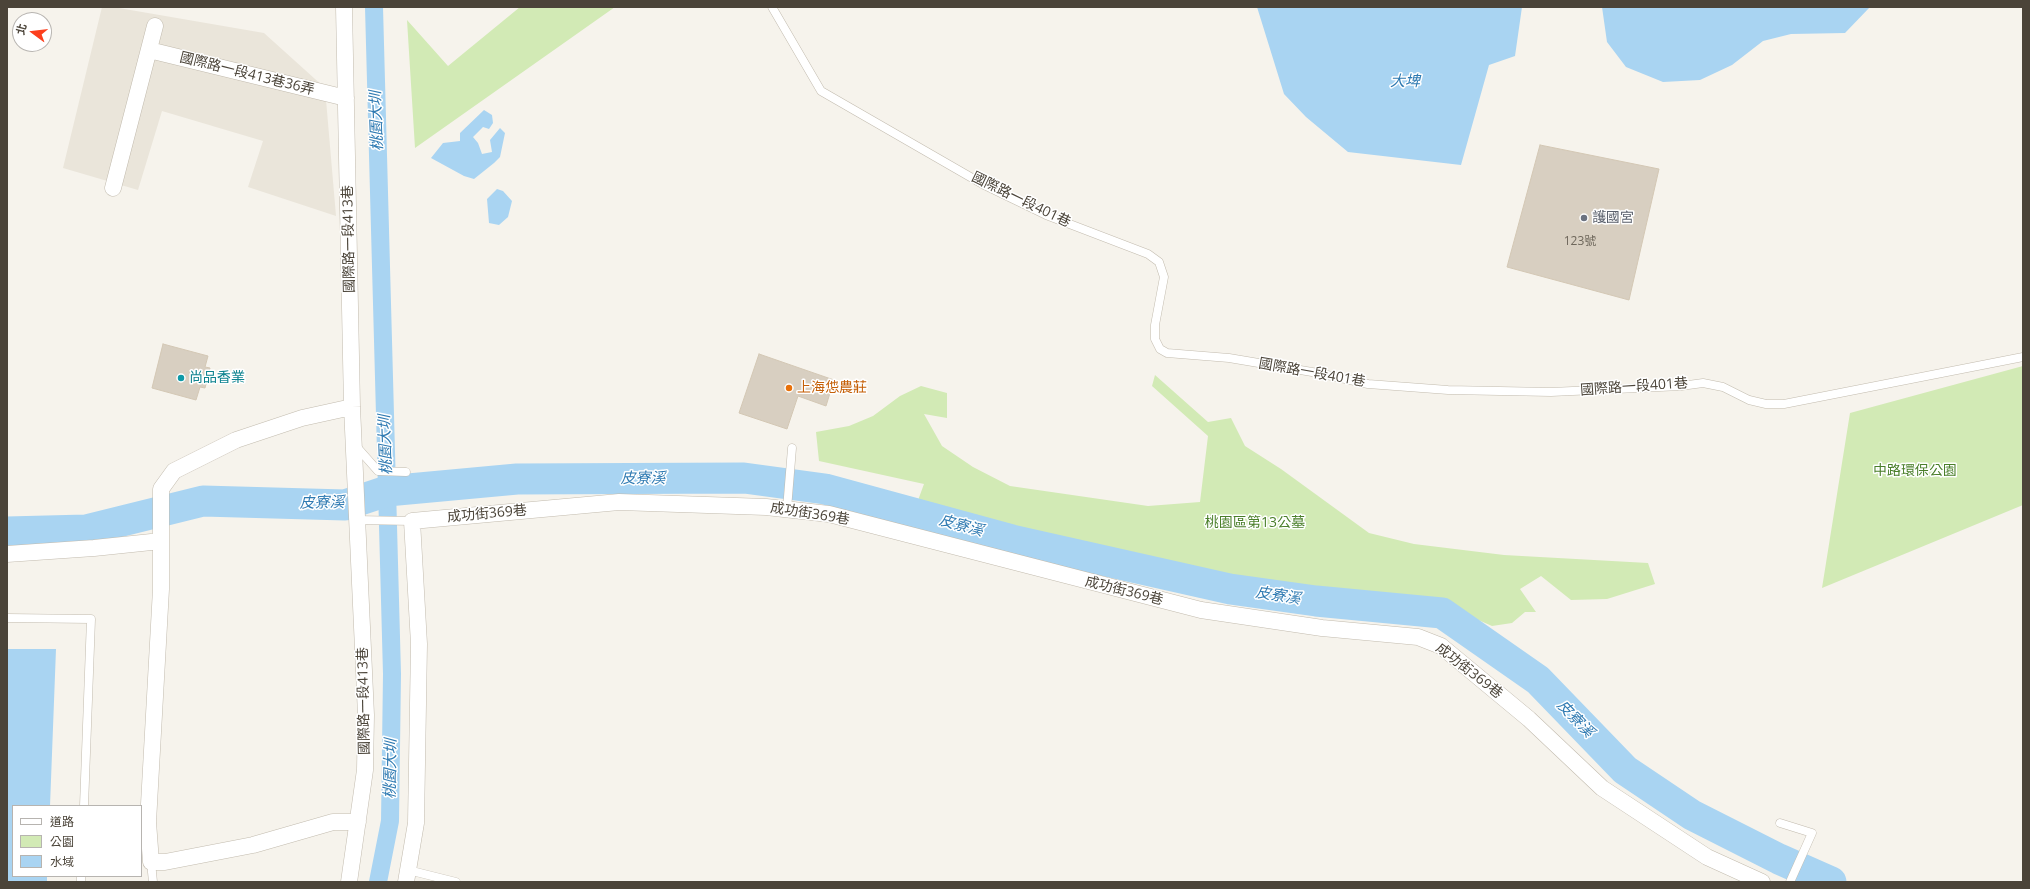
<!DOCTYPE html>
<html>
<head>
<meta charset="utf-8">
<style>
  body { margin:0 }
  #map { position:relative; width:2030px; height:889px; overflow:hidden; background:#f6f3ec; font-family:"Open Sans","Noto Sans TC",sans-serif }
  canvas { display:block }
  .frame { position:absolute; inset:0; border:8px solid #4b4439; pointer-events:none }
  .legend { position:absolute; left:12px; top:805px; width:130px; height:72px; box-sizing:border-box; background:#fff; border:1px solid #b7b4b0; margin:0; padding:5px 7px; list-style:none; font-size:12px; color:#4b4439 }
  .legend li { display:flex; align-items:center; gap:8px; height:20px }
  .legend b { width:20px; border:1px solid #b7b4b0 }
  .north { position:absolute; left:12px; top:12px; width:40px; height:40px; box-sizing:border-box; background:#fff; border:1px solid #b7b4b0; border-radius:50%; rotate:285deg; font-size:11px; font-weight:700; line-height:16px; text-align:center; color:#4b4439 }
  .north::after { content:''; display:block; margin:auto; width:14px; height:18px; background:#fc3f1d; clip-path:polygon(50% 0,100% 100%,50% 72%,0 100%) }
</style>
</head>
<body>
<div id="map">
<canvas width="2030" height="889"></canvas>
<div class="frame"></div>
<ul class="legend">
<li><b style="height:5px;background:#fff"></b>道路</li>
<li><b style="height:11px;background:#d2eab5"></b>公園</li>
<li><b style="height:11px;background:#a9d4f2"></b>水域</li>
</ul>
<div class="north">北</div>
</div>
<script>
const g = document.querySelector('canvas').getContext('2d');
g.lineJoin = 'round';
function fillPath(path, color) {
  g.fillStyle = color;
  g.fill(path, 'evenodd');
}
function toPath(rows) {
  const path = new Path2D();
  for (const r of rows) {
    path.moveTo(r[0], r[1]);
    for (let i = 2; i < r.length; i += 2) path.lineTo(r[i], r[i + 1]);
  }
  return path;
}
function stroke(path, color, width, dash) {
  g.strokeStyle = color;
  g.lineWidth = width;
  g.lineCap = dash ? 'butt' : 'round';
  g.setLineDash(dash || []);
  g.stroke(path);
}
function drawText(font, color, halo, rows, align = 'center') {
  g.font = font + ' "Open Sans","Noto Sans TC",sans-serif';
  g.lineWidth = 3;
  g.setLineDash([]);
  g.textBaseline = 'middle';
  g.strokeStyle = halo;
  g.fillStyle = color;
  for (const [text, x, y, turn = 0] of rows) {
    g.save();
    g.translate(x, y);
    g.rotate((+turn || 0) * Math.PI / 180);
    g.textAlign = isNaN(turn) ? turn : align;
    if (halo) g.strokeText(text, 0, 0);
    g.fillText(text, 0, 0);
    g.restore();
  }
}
const residential = toPath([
  [102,7,113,7,264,33,325,88,336,216,248,187,263,141,162,111,138,190,63,168]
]);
const green = toPath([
  [520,7,615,7,415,148,407,20,448,66],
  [2023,366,2023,505,1822,588,1850,413],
  [1155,375,1208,422,1231,418,1245,446,1281,469,1369,533,1414,544,1504,555,1648,563,1655,584,1607,599,1571,600,1541,576,1520,589,1536,612,1525,612,1512,623,1492,626,1440,603,1229,580,952,515,917,503,924,484,819,461,816,432,849,426,873,416,900,396,921,386,947,393,947,418,924,414,942,446,973,467,1010,486,1148,506,1200,502,1208,436,1152,386]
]);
const water = toPath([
  [1257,7,1522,7,1515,56,1489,65,1461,165,1348,152,1306,117,1284,94],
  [1602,7,1870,7,1845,33,1791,34,1763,41,1732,65,1700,80,1663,82,1626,67,1607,42],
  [484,110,492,115,493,123,489,129,483,127,473,137,478,143,482,154,492,152,490,140,500,128,505,133,500,157,494,163,474,179,464,176,431,158,443,143,460,141,460,133],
  [497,189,503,191,512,201,508,217,499,225,489,223,487,199],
  [7,649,56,649,50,806,13,806,13,876,47,876,47,882,7,882]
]);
const canal = toPath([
  [374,7,392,674,390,821,378,882]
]);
const river = toPath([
  [7,532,86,530,203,501,345,505,387,491,517,479,744,478,825,489,1012,540,1230,589,1316,601,1442,613,1538,680,1625,770,1692,815,1779,859,1831,882]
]);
const building = toPath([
  [1540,145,1659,169,1629,300,1507,267,1540,145],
  [163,344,208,356,205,367,210,368,205,388,200,387,196,400,152,388,163,344],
  [759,354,834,380,826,406,798,396,787,429,739,413,759,354]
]);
const lane = toPath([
  [772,7,821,91,986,186,1046,215,1148,254,1159,262,1164,277,1155,325,1155,339,1160,349,1167,353,1229,358,1318,373,1368,384,1448,390,1551,392,1681,386,1703,383,1723,387,1749,400,1766,404,1784,404,2023,357],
  [355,445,378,471,406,472],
  [787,509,792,448],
  [356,520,412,521],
  [7,618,91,619,84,806],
  [1780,823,1812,833,1790,882],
  [151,862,153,882],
  [408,870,456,882],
  [81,882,81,876]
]);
const street = toPath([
  [344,7,352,407,366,715,365,770,349,882],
  [149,50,346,98],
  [113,188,155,26],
  [352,407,302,418,236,440,174,471,161,489,161,589,148,822,151,862,165,862,253,845,333,822,358,822],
  [7,554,94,548,161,541],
  [406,882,416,823,419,644,412,521,619,502,766,507,829,514,1201,610,1322,628,1418,637,1441,646,1529,719,1602,788,1707,857,1762,882]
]);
const markers = [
  [1584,218,4,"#6b7280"],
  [181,378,4,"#0f9aa8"],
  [789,388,4,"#e8710a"]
];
const numberNames = [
  ["123號",1580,242]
];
const streetNames = [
  ["國際路一段413巷36弄",247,74,14],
  ["國際路一段401巷",1021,200,26],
  ["國際路一段413巷",349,239,-91],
  ["國際路一段401巷",1312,373,10],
  ["國際路一段401巷",1634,387,-4],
  ["成功街369巷",487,514,-5],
  ["成功街369巷",810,514,9],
  ["成功街369巷",1124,591,14],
  ["成功街369巷",1469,671,38],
  ["國際路一段413巷",364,701,-91]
];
const worshipNames = [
  ["護國宮",1592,218]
];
const cultureNames = [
  ["尚品香業",189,378]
];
const foodNames = [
  ["上海怹農莊",797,388]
];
const parkNames = [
  ["中路環保公園",1915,471],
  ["桃園區第13公墓",1255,523]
];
const waterNames = [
  ["大埤",1405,82],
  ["桃園大圳",377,121,-92],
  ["桃園大圳",386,445,-92],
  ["皮寮溪",643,479],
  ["皮寮溪",322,503,-1],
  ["皮寮溪",961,526,15],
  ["皮寮溪",1278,596,9],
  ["皮寮溪",1575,719,46],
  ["桃園大圳",391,769,-89]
];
fillPath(residential, '#eae5da');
fillPath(green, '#d2eab5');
fillPath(water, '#a9d4f2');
stroke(canal, '#a9d4f2', 18);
stroke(river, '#a9d4f2', 31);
fillPath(building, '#d8cfc1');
stroke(building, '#d3c7b4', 1);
stroke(lane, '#c2bbae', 9);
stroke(street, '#c2bbae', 17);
stroke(lane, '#fff', 8);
stroke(street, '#fff', 16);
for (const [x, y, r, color] of markers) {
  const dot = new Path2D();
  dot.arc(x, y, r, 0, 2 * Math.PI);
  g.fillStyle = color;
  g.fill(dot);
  stroke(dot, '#fff', 1.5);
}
drawText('12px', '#6e675b', null, numberNames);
drawText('14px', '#4b4439', '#fff', streetNames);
drawText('14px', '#5b616d', '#fff', worshipNames, 'left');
drawText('14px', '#0d838f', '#fff', cultureNames, 'left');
drawText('14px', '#c56008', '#fff', foodNames, 'left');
drawText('14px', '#4a7f2a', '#fff', parkNames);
drawText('italic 15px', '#2e7ab2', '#fff', waterNames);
</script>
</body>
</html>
